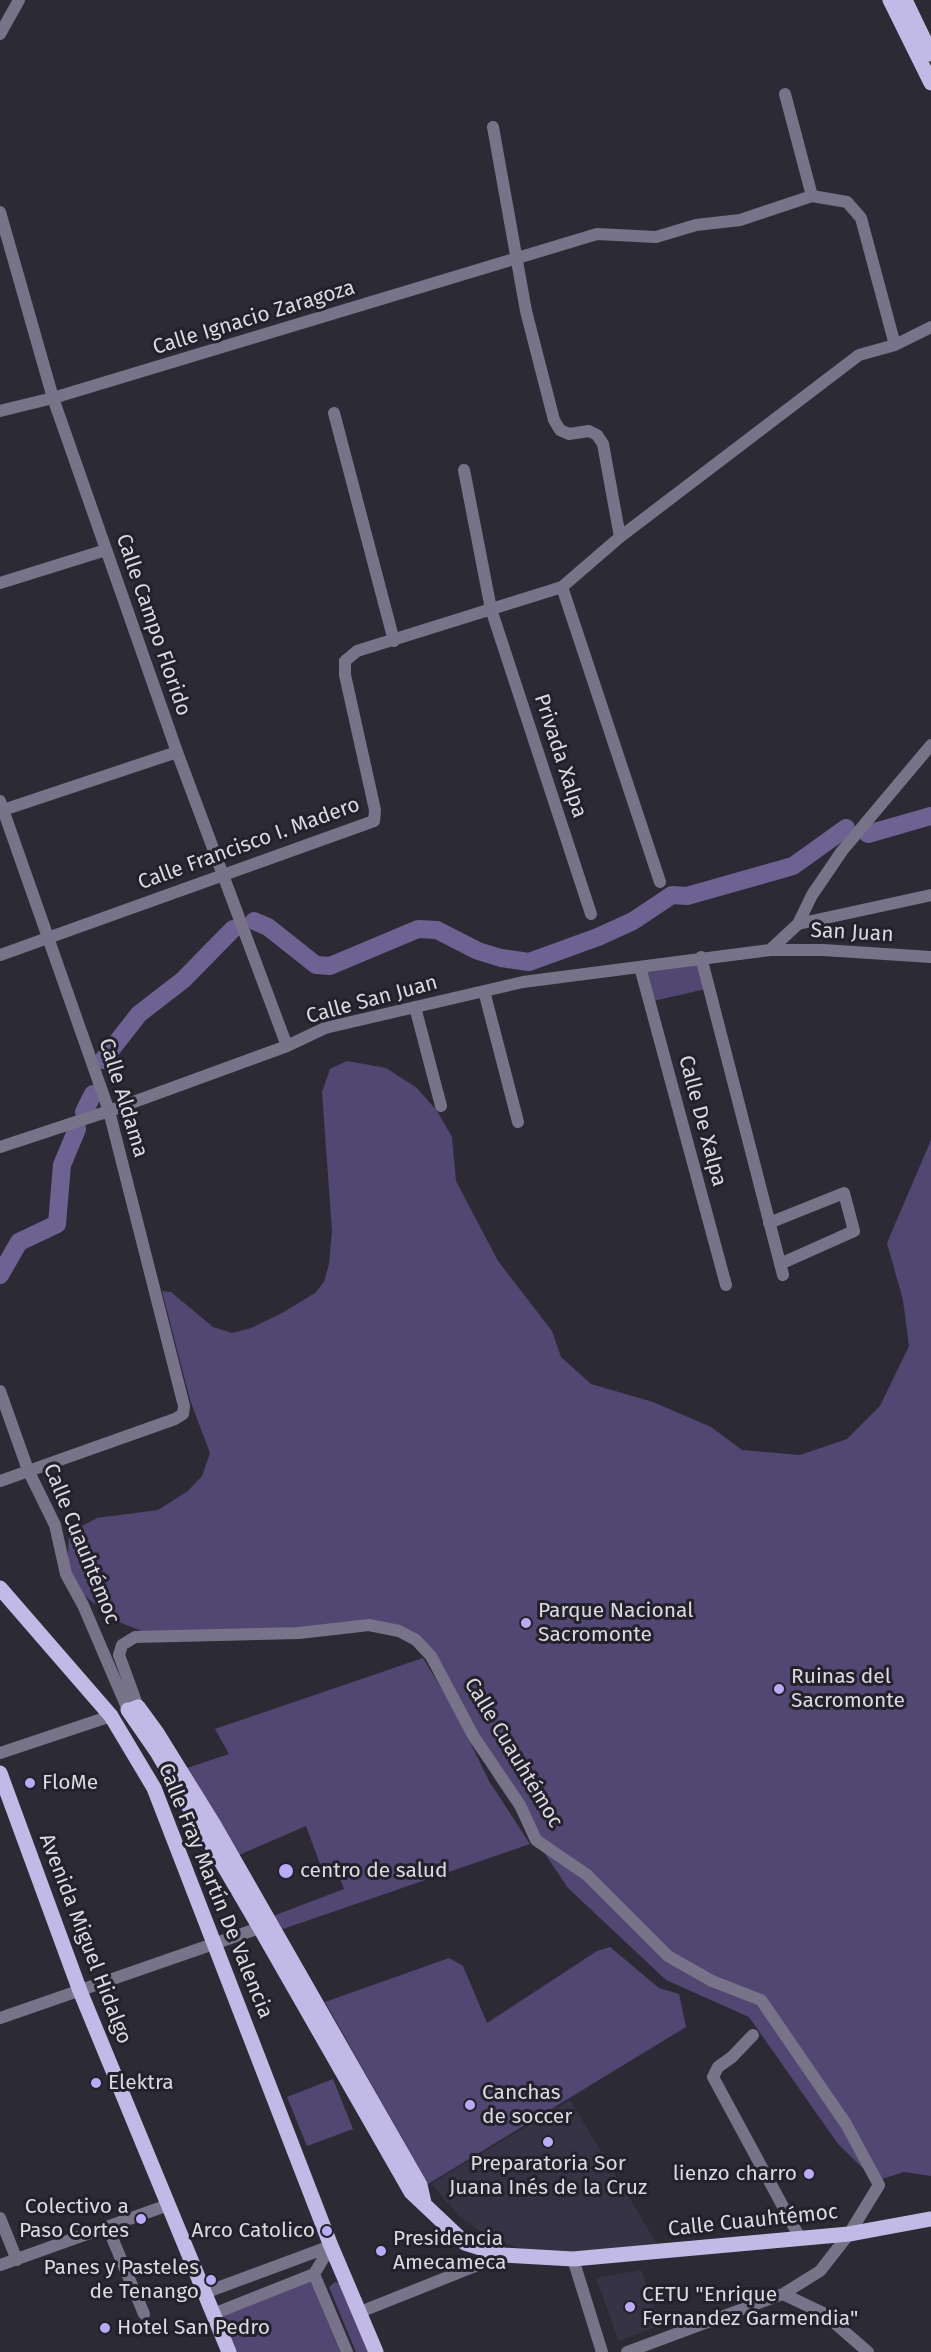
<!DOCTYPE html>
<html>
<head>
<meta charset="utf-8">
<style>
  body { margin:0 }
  canvas { display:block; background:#2c2a35 }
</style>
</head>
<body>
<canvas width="931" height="2352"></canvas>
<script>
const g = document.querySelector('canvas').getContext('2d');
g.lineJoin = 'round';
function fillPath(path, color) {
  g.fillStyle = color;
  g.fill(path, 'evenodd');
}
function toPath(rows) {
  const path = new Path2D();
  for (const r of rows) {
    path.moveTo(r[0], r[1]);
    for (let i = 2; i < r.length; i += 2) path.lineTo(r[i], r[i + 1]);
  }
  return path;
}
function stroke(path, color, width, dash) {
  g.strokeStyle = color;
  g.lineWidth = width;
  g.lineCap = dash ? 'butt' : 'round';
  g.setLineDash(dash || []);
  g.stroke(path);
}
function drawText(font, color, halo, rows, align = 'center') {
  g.font = font + ' "Fira Sans",sans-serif';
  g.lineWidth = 6;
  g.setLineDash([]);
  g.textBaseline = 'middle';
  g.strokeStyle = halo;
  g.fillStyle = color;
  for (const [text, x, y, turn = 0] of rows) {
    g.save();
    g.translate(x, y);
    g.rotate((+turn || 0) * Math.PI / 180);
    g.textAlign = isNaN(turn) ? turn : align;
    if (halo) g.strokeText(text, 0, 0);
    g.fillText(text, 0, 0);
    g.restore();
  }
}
const built = toPath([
  [570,2100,657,2244,577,2254,530,2251,492,2240,461,2218,431,2184],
  [641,2270,661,2325,619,2341,596,2278]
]);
const green = toPath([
  [699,964,706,989,653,1001,644,970],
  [347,1061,386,1068,417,1088,437,1111,452,1137,456,1181,498,1261,552,1331,561,1357,591,1384,653,1402,711,1427,742,1450,800,1455,847,1439,880,1406,909,1346,903,1300,887,1243,931,1140,931,2176,904,2172,876,2181,838,2144,749,2017,666,1980,568,1888,494,1778,456,1699,416,1643,377,1628,144,1632,116,1621,85,1596,67,1570,69,1533,97,1518,158,1510,188,1491,202,1476,210,1453,190,1400,162,1291,171,1292,213,1327,232,1333,251,1328,282,1313,315,1293,324,1282,329,1264,332,1231,322,1092,330,1069],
  [423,1658,455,1711,489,1781,530,1844,283,1929,273,1916,344,1889,337,1870,323,1872,306,1826,239,1855,187,1768,229,1754,215,1729],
  [610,1947,659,1988,679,1994,686,2027,428,2184,325,2002,449,1958,463,1966,487,2023,597,1951],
  [333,2079,353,2129,307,2146,287,2097],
  [310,2279,340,2352,234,2352,218,2315],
  [335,2282,339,2283,368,2352,356,2352,329,2287]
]);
const river = toPath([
  [868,834,931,816],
  [254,921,268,927,316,965,330,966,418,929,437,930,478,951,501,958,529,962,598,937,633,921,672,895,687,896,793,866,846,828],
  [103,1060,139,1014,183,980,233,929],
  [84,1112,93,1094],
  [0,1275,19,1242,57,1224,62,1165,77,1129]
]);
const minor = toPath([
  [0,34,19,0],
  [785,94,812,196],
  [493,127,526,311,554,420,560,430,569,434,589,431,597,435,603,444,620,537],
  [0,212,53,398,177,752,287,1046],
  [0,411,53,398,597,234,656,237,696,225,740,220,812,196,847,202,861,218,895,345],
  [334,413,394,641],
  [464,470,491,609,591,914],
  [0,583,106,550],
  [562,587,660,882],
  [0,801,109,1111,184,1406,183,1414,175,1419,0,1481],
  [0,811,177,752],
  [798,924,812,895,842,851,931,745],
  [770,950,798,924,931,895],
  [0,955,374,821,375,810,345,675,345,661,357,651,562,587,620,537,859,355,895,345,931,327],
  [701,957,783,1275],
  [640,967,726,1285],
  [484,991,518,1122],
  [415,1007,441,1106],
  [0,1147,109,1111,287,1046,325,1028,523,982,770,950,823,950,931,957],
  [769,1223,844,1193,854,1231,780,1264],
  [0,1391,28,1470,55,1525,66,1574,83,1605,128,1710],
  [138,1707,119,1655,122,1645,135,1637,299,1633,369,1625,399,1631,416,1640,431,1656,474,1737,520,1805,536,1840,587,1875,668,1956,712,1981,761,2000,846,2124,879,2185,849,2234,820,2271,783,2294,627,2352],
  [0,1753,111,1716],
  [0,2018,268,1925],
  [753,2035,732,2057,718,2067,713,2077,800,2238],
  [0,2218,17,2260],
  [108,2228,144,2314],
  [573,2259,602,2352],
  [0,2265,168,2205],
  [314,2274,347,2352],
  [204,2293,331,2246],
  [783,2294,823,2313,868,2352],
  [360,2312,503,2255],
  [213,2314,314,2274,331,2246]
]);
const major = toPath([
  [890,0,931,83],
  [905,0,931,54],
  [0,1588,111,1716,154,1788,331,2246,376,2352],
  [133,1709,138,1707,157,1733,214,1825,420,2185,424,2203],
  [128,1710,157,1752,260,1928,411,2192,465,2243,503,2255,573,2259,849,2234,931,2219],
  [0,1773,80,1991,229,2352]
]);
const markers = [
  [526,1623,6,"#bbaaf6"],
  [779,1689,6,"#bbaaf6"],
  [30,1783,6,"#bbaaf6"],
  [286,1871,8,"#bbaaf6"],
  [96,2083,6,"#bbaaf6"],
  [470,2105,6,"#bbaaf6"],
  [548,2142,6,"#bbaaf6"],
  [809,2174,6,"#bbaaf6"],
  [141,2219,6,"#bbaaf6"],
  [327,2231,6,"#bbaaf6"],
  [381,2251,6,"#bbaaf6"],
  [211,2280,6,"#bbaaf6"],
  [630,2307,6,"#bbaaf6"],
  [105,2328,6,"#bbaaf6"]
];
const streetNames = [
  ["Calle Ignacio Zaragoza",254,318,-17],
  ["Calle Campo Florido",153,625,71],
  ["Privada Xalpa",560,756,72],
  ["Calle Francisco I. Madero",249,844,-20],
  ["San Juan",852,933,3],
  ["Calle San Juan",372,1000,-15],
  ["Calle Aldama",123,1098,73],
  ["Calle De Xalpa",702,1121,75],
  ["Calle Cuauhtémoc",81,1544,68],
  ["Calle Cuauhtémoc",513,1753,59],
  ["Calle Fray Martín De Valencia",215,1891,68],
  ["Avenida Miguel Hidalgo",85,1939,69],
  ["Calle Cuauhtémoc",753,2221,-6]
];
const poiNames = [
  ["Parque Nacional",538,1611],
  ["Sacromonte",538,1635],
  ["Ruinas del",791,1677],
  ["Sacromonte",791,1701],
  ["FloMe",42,1783],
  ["centro de salud",300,1871],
  ["Elektra",108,2083],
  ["Canchas",482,2093],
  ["de soccer",482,2117],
  ["Preparatoria Sor",548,2164,"center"],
  ["Juana Inés de la Cruz",548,2188,"center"],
  ["lienzo charro",797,2174,"right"],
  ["Colectivo a",129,2207,"right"],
  ["Paso Cortes",129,2231,"right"],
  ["Arco Catolico",315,2231,"right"],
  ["Presidencia",393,2239],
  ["Amecameca",393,2263],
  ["Panes y Pasteles",199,2268,"right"],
  ["de Tenango",199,2292,"right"],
  ["CETU \"Enrique",642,2295],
  ["Fernandez Garmendia\"",642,2319],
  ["Hotel San Pedro",117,2328]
];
fillPath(built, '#363344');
fillPath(green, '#514772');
stroke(river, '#6d6292', 18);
stroke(minor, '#777389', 12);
stroke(major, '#c2bae6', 15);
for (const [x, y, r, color] of markers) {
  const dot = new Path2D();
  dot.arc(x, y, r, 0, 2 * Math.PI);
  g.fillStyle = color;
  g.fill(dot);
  stroke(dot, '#23212b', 2);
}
drawText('21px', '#dbdae1', '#23212b', streetNames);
drawText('21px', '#dbdae1', '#23212b', poiNames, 'left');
</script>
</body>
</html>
